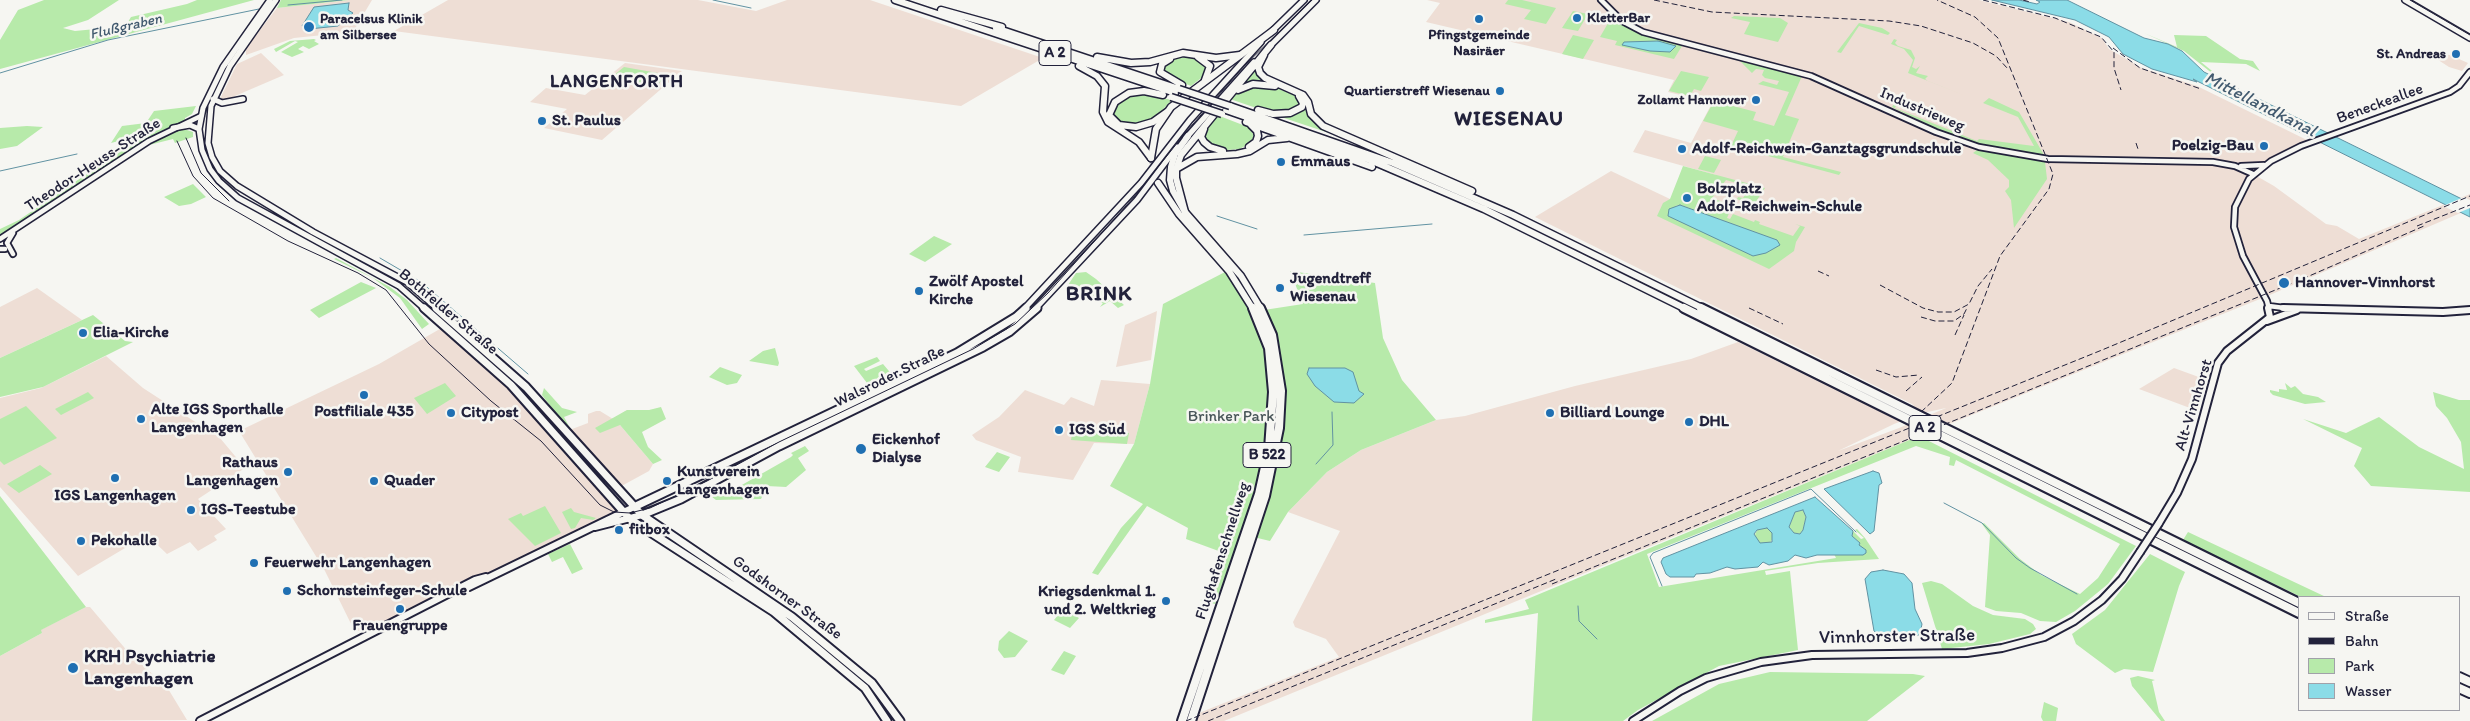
<!DOCTYPE html>
<html>
<head>
<meta charset="utf-8">
<style>
  body { margin:0 }
  #map { position:relative; width:2470px; height:721px; overflow:hidden; background:#f6f6f2; font-family:Itim,sans-serif }
  canvas { display:block }
  .legend { position:absolute; left:2298px; top:596px; width:162px; height:115px; box-sizing:border-box; background:#f6f6f2; border:1px solid #a1a1a9; margin:0; padding:6px 9px; list-style:none; font-size:15px; color:#22223b }
  .legend li { display:flex; align-items:center; gap:10px; height:25px }
  .legend b { width:25px; border:1px solid #a1a1a9 }
</style>
</head>
<body>
<div id="map">
<canvas width="2470" height="721"></canvas>
<ul class="legend">
<li><b style="height:6px;background:#f6f6f2"></b>Straße</li>
<li><b style="height:6px;background:#22223b"></b>Bahn</li>
<li><b style="height:14px;background:#b7eaaa"></b>Park</li>
<li><b style="height:14px;background:#8bdce7"></b>Wasser</li>
</ul>
</div>
<script>
const g = document.querySelector('canvas').getContext('2d');
g.lineJoin = 'round';
function fillPath(path, color) {
  g.fillStyle = color;
  g.fill(path, 'evenodd');
}
function toPath(rows) {
  const path = new Path2D();
  for (const r of rows) {
    if (r.length === 3) {
      path.moveTo(r[0] + r[2], r[1]);
      path.arc(r[0], r[1], r[2], 0, 2 * Math.PI);
      continue;
    }
    path.moveTo(r[0], r[1]);
    for (let i = 2; i < r.length; i += 2) path.lineTo(r[i], r[i + 1]);
  }
  return path;
}
function stroke(path, color, width, dash) {
  g.strokeStyle = color;
  g.lineWidth = width;
  g.lineCap = dash ? 'butt' : 'round';
  g.setLineDash(dash || []);
  g.stroke(path);
}
function drawText(font, color, halo, rows, align = 'center') {
  g.font = font + ' Itim,sans-serif';
  g.lineWidth = 5;
  g.setLineDash([]);
  g.textBaseline = 'middle';
  g.strokeStyle = halo;
  g.fillStyle = color;
  for (const [text, x, y, turn = 0] of rows) {
    g.save();
    g.translate(x, y);
    g.rotate((+turn || 0) * Math.PI / 180);
    g.textAlign = isNaN(turn) ? turn : align;
    if (halo) g.strokeText(text, 0, 0);
    g.fillText(text, 0, 0);
    g.restore();
  }
}
const built = toPath([
  [349,0,372,0,353,32,294,38,246,55,246,48,277,8],
  [448,0,698,0,756,11,787,0,870,0,1043,58,961,106,394,31],
  [1427,0,1979,0,2069,22,2102,38,2109,49,2142,68,2197,86,2311,142,2281,156,2253,174,2274,186,2326,224,2337,226,2359,239,2470,194,2470,209,2265,297,1912,439,1224,721,1179,721,1339,657,1326,639,1295,627,1293,622,1340,531,1288,512,1327,472,1361,450,1436,420,1465,416,1575,386,1691,359,1738,342,1895,419,1918,410,1912,404,1535,217,1611,171,1670,199,1716,175,1633,152,1645,130,1691,143,1712,103,1668,92,1674,80,1426,22,1440,3],
  [1946,408,1899,428,1838,451,1894,424,1923,413],
  [261,53,284,75,228,99,220,99,237,64],
  [2429,54,2450,55,2468,63,2462,71,2449,67],
  [625,63,682,71,602,140,544,128,567,109,530,102,546,88,585,95],
  [37,288,82,320,0,358,0,307],
  [1157,311,1151,360,1116,367,1125,325],
  [445,326,493,368,623,512,364,636,361,630,355,632,325,571,239,431,379,364],
  [106,356,143,388,220,438,245,468,198,499,226,529,214,536,217,540,198,551,190,542,167,554,147,535,78,576,0,487,0,398,41,388],
  [2174,368,2207,380,2198,411,2139,389],
  [1101,380,1150,384,1134,444,1094,443,1073,480,1018,472,1021,457,976,440,972,435,999,417,1025,390,1064,405,1071,397,1094,406],
  [627,410,620,425,653,464,649,471,616,489,567,431,588,423,588,414,596,411,600,411,613,419],
  [86,607,90,607,129,653,167,687,187,720,0,721,0,656,42,633,40,630]
]);
const green = toPath([
  [119,0,88,20,63,28,75,31,116,27,128,22,131,17,187,4,197,0,254,0,0,69,0,40,18,10,44,0],
  [281,0,349,0,277,8],
  [1508,0,1522,0,1556,8,1546,24,1524,19,1531,10,1505,4],
  [1573,11,1588,14,1578,31,1562,28],
  [1734,16,1780,18,1788,23,1778,42,1744,34,1750,22,1731,18],
  [1611,18,1636,32,1682,46,1674,59,1615,45,1617,41,1600,37],
  [1859,23,1882,28,1890,33,1888,35,1859,26,1841,53,1837,52],
  [2144,33,2177,47,2174,35,2206,36,2240,59,2253,61,2260,71,2246,64,2201,62,2217,75,2213,74,2184,51],
  [1573,35,1594,40,1583,59,1562,54],
  [314,39,316,40,314,41,319,44,309,49,303,46,298,49,304,52,292,57,281,52,298,42,295,41,276,52,274,49,290,41],
  [1894,39,1897,40,1895,43,1898,46,1911,50,1915,58,1912,67,1916,69,1920,66,1916,73,1928,76,1925,79,1928,81,1966,96,1908,73,1913,60,1904,49,1891,44],
  [1692,49,1802,76,1785,115,1799,119,1783,157,1841,172,1839,175,1731,146,1738,131,1703,121,1714,101,1756,112,1753,120,1774,126,1789,92,1758,84,1763,81,1777,85,1779,81,1765,78,1762,75,1764,70,1756,69,1752,73,1740,61],
  [1185,57,1197,59,1207,66,1205,75,1191,86,1165,75,1162,68,1173,59],
  [624,67,669,75,653,88,608,80],
  [1256,68,1258,73,1302,96,1308,110,1329,133,1278,116,1298,111,1303,99,1276,85,1240,87],
  [1681,71,1709,77,1701,91,1694,89,1690,96,1669,91],
  [1245,87,1274,87,1296,96,1300,105,1295,111,1268,112,1230,99],
  [1142,93,1172,100,1153,120,1140,125,1122,124,1112,117,1113,106,1128,96],
  [1989,98,2019,112,2044,155,2026,154,1971,142,1941,131,1892,107,1895,102,1898,101,1895,108,1977,141,1979,139,2034,146,2018,117,1983,103],
  [196,106,192,114,185,118,184,129,193,132,193,137,175,143,173,139,149,145,143,142,0,237,0,229,19,220,129,145,130,138,111,143,122,126,146,123,154,111],
  [1217,115,1248,127,1254,135,1251,142,1240,149,1227,150,1216,149,1204,139,1205,129],
  [27,126,43,127,17,146,0,149,0,128],
  [1977,150,2045,162,2047,179,2014,228,2011,200,2005,191,2009,187,2009,180,1988,160,1973,153],
  [1705,156,1721,160,1714,173,1698,169],
  [1683,166,1765,188,1753,206,1737,199,1738,197,1743,198,1750,187,1726,180,1712,198,1728,204,1725,208,1730,211,1727,218,1730,219,1733,214,1754,222,1755,220,1760,222,1759,224,1793,236,1800,226,1795,224,1805,227,1796,242,1794,251,1769,269,1657,216,1663,203,1670,199],
  [1681,205,1776,240,1779,245,1766,253,1755,254,1675,206],
  [193,184,206,197,191,204,179,206,164,197],
  [934,236,952,244,925,262,909,254],
  [336,258,390,287,407,300,429,324,422,329,400,298,373,278,334,259],
  [1290,271,1375,283,1383,338,1402,380,1436,420,1361,450,1327,472,1288,512,1270,541,1241,534,1215,604,1200,600,1206,599,1209,595,1213,586,1208,585,1212,578,1217,578,1218,576,1222,566,1217,564,1224,553,1186,539,1188,528,1147,506,1098,575,1092,573,1121,528,1143,504,1110,486,1134,444,1150,384,1163,304,1225,272,1251,312,1303,304],
  [1086,272,1096,279,1124,305,1118,308,1110,301,1100,307,1103,303,1092,299,1094,296,1093,295,1075,287,1066,288,1076,273],
  [361,282,376,288,319,318,310,310],
  [93,315,125,341,133,342,43,387,0,397,0,358],
  [775,348,779,363,778,366,749,361,763,351],
  [877,357,880,361,864,369,866,371,883,364,894,377,892,378,887,374,867,383,854,366],
  [720,367,742,375,737,383,727,385,709,377],
  [445,383,456,396,427,414,414,398],
  [2285,383,2291,388,2295,386,2303,394,2318,397,2326,402,2305,404,2273,395,2270,392,2270,390,2279,392,2279,389,2287,390],
  [544,388,562,408,577,412,564,417,571,430,569,431,542,395],
  [88,392,94,398,61,415,55,409],
  [2433,392,2459,400,2470,400,2470,492,2371,486,2354,466,2362,448,2303,419,2346,433,2379,417,2419,447,2464,469,2461,442,2447,418,2436,406],
  [26,406,57,438,4,465,0,461,0,419],
  [661,407,666,419,642,432,648,447,662,460,653,464,620,425,600,433,595,428,627,410,649,410],
  [1073,429,1129,433,1127,444,1071,440],
  [1919,436,2136,546,2108,584,2075,611,2056,622,2040,621,2021,613,1996,611,1985,607,1990,535,1982,524,1984,523,2020,559,2041,575,2080,594,2098,578,2120,544,1956,460,1954,466,1949,465,1950,457,1916,446,1647,554,1659,587,1836,558,1834,554,1840,554,1860,543,1852,536,1853,531,1861,539,1864,538,1855,530,1857,529,1865,538,1879,559,1818,563,1765,571,1766,575,1790,571,1798,650,1719,666,1638,710,1623,721,1532,721,1538,613,1485,623,1485,620,1529,609,1525,600],
  [805,446,809,451,798,458,806,470,786,487,767,486,761,499,716,500,712,497,723,491,726,494,791,457,793,455,791,453],
  [997,452,1010,457,999,472,985,467],
  [40,465,52,474,19,493,7,484],
  [0,496,86,607,41,630,42,633,0,656],
  [545,506,561,533,535,546,508,519,521,513,523,516],
  [571,508,574,512,596,518,593,520,581,518,575,528,571,529,562,512],
  [1803,510,1806,517,1803,530,1800,534,1794,533,1789,527,1795,512],
  [1764,536,9],
  [2188,532,2326,597,2301,597,2183,540],
  [570,544,583,569,572,574,563,557,552,562,548,554],
  [2150,554,2185,572,2179,586,2153,672,2124,669,2115,673,2076,644,2072,634,2105,610],
  [1931,581,1942,584,1973,606,1993,615,2025,619,2033,624,2036,629,2030,634,1989,644,1942,649,1922,583],
  [1063,609,1079,618,1070,628,1054,620],
  [1009,631,1028,641,1015,657,1004,658,998,650,999,641],
  [1064,651,1076,656,1064,675,1051,670],
  [1770,672,1913,674,1925,676,1867,721,1652,721,1719,684],
  [2138,676,2155,680,2152,681,2159,712,2165,721,2161,721,2132,686,2130,678],
  [2044,702,2058,708,2056,721,2043,721,2041,717]
]);
const water = toPath([
  [1992,0,2019,0,2037,4,2040,2,2036,0,2067,0,2144,38,2168,44,2182,51,2204,72,2470,203,2470,217,2193,79,2197,82,2152,69,2123,54,2109,37,2075,20,1992,0],
  [349,3,348,10,353,13,338,26,309,29,302,26,314,7,349,3],
  [1658,41,1676,46,1670,52,1650,51,1622,45,1624,42,1658,41],
  [1680,205,1777,240,1780,245,1766,253,1753,256,1668,216,1669,209,1680,205],
  [1309,368,1345,368,1353,372,1359,391,1364,394,1354,403,1334,402,1315,386,1307,374,1309,368],
  [1873,471,1879,473,1882,483,1879,485,1874,531,1870,534,1824,489,1873,471],
  [1815,497,1853,531,1852,536,1860,543,1859,545,1866,550,1866,553,1863,555,1817,555,1806,558,1795,555,1788,561,1769,565,1763,562,1758,567,1735,569,1727,567,1710,573,1696,574,1694,577,1670,577,1666,574,1661,562,1663,558,1815,497],
  [1803,510,1806,517,1803,530,1800,534,1794,533,1789,527,1795,512,1803,510],
  [1767,528,1772,533,1772,542,1760,543,1754,534,1757,530,1767,528],
  [1883,570,1904,574,1912,583,1915,609,1922,624,1920,634,1912,639,1882,637,1874,631,1865,579,1871,572,1883,570]
]);
const pier = toPath([
  [2464,197,2470,200,2470,208,2458,213,2443,206]
]);
const stream = toPath([
  [713,0,751,8],
  [288,5,342,0],
  [0,73,108,40,259,9],
  [0,171,77,154],
  [1217,216,1257,229],
  [1304,235,1432,224],
  [380,258,421,282,528,374],
  [1316,464,1333,445,1332,412],
  [1944,503,1982,523,2016,558,2030,568,2077,594],
  [1662,586,1650,557,1653,553,1811,489,1856,532],
  [1578,606,1579,621,1597,639]
]);
const trunkTunnel = toPath([
  [1151,158,1158,183]
]);
const tertiaryFar1 = toPath([
  [1601,0,1622,21,1643,32,1811,76,1936,132,1979,147,2048,159,2213,162,2235,166,2253,174],
  [2241,166,2264,165],
  [13,233,7,243,13,254],
  [0,239,149,141,201,116],
  [0,249,5,249],
  [2269,306,2292,309],
  [2269,309,2267,301,2243,256,2234,227,2235,207,2249,179,2271,161,2301,146,2450,92,2459,86,2470,72]
]);
const tertiary = toPath([
  [2283,308,2443,312,2470,310],
  [2267,321,2297,310],
  [2159,523,2177,493,2192,459,2218,363,2227,351,2270,317,2268,308],
  [595,527,642,515],
  [469,587,634,507],
  [200,721,475,580,486,577],
  [1633,721,1680,691,1706,678,1761,662,1812,655,1967,653,2002,648,2044,637,2074,621,2102,600,2122,579,2140,552]
]);
const secondaryFar1 = toPath([
  [270,0,223,67,203,108,199,129,202,150,210,169,219,181,238,198,399,286,425,309],
  [276,0,230,66,211,106,208,143,212,157,220,171,237,186,313,232,407,282,438,309],
  [2405,0,2470,38],
  [1270,33,1304,0],
  [1268,48,1316,0],
  [213,99,222,103,243,99],
  [173,128,190,125,199,129],
  [1186,138,1254,62],
  [1024,309,1141,183,1190,120,1261,42],
  [1035,309,1137,200,1177,147]
]);
const secondary = toPath([
  [424,308,511,385,630,519,774,612,865,688,887,721],
  [436,308,526,387,642,515,792,617,872,683,900,721],
  [634,507,957,353,1016,317,1026,308],
  [642,515,681,499,779,446,983,347,1009,332,1037,308]
]);
const trunkFar1 = toPath([
  [1188,136,1175,154,1171,167,1170,180,1173,191,1185,212,1241,276,1261,309],
  [1151,158,1156,129,1171,107,1274,30],
  [1158,183,1179,214,1229,271,1253,309]
]);
const trunk = toPath([
  [1182,721,1259,494,1269,449,1273,392,1269,348,1253,308],
  [1191,721,1265,496,1279,428,1281,391,1272,335,1260,308]
]);
const motorwayFar1 = toPath([
  [895,0,1175,93],
  [941,10,1002,27],
  [996,28,1179,89],
  [1264,55,1258,67,1260,73,1265,78,1303,95,1308,102,1311,114,1323,126,1472,191],
  [1097,57,1131,63,1150,62,1183,53,1216,58,1240,55],
  [1198,57,1210,66,1205,80],
  [1170,59,1162,64,1160,72,1182,85],
  [1079,66,1097,76,1105,86,1103,112,1108,122,1139,142,1151,158],
  [1238,90,1253,84,1275,86],
  [1163,95,1144,91,1129,93,1115,102,1109,115,1119,125,1136,127,1153,122,1167,112],
  [1230,106,1393,163,1513,215,1704,309],
  [1226,110,1370,160,1484,209,1686,309],
  [1258,110,1273,114,1290,113,1302,107,1303,103,1299,96],
  [1246,122,1372,167],
  [1204,129,1201,137,1204,142,1210,147,1223,151],
  [1249,147,1256,142,1258,136,1257,131,1251,125],
  [1176,169,1197,157,1237,154,1250,151,1268,140,1287,138],
  [1185,212,1176,178,1176,169,1181,155,1271,45]
]);
const motorway = toPath([
  [1684,308,2299,613],
  [1701,308,2299,603],
  [2459,677,2470,682],
  [2459,688,2470,693]
]);
const tram = toPath([
  [2410,0,2470,35],
  [186,138,201,173,229,201],
  [177,141,193,176,213,198,288,241,358,273,386,290,429,344,491,401,541,441,600,505,614,512,630,513,650,508,707,481,779,442,973,349,1015,324,1048,293,1134,197,1186,132,1244,66,1312,0]
]);
const rail = toPath([
  [1654,0,1712,12,1889,21,1921,26,1973,43,1996,56,2008,69],
  [1983,0,2055,18,2101,37,2114,52,2114,68,2121,90],
  [2023,0,2030,2],
  [2113,48,2140,68,2201,89],
  [2136,143,2138,149],
  [2417,226,2470,205],
  [1818,271,1829,276],
  [1880,285,1923,308,1938,312,1954,312,1969,304,1978,286,1992,269],
  [1749,308,1783,324],
  [1921,317,1935,321,1954,321,1964,314,1967,308],
  [1955,335,1964,315],
  [1876,370,1896,377,1919,375],
  [1906,391,1922,377],
  [1921,412,1952,383,2000,256,2049,189,2053,174,1998,38,1975,17,1937,0],
  [1552,584,2300,280,2424,226],
  [1186,721,2102,350,2470,196],
  [1208,721,1556,579]
]);
const tertiaryBridge = toPath([
  [2140,552,2159,523]
]);
const motorwayBridge = toPath([
  [1179,89,1230,106],
  [1171,97,1222,114]
]);
const markers = [
  [1577,18,5,"#1f6fb2"],
  [1479,19,5,"#1f6fb2"],
  [309,27,6,"#1f6fb2"],
  [2456,54,5,"#1f6fb2"],
  [1500,91,5,"#1f6fb2"],
  [1756,100,5,"#1f6fb2"],
  [542,121,5,"#1f6fb2"],
  [2264,146,5,"#1f6fb2"],
  [1682,149,5,"#1f6fb2"],
  [1281,162,5,"#1f6fb2"],
  [1687,198,5,"#1f6fb2"],
  [2284,283,6,"#1f6fb2"],
  [1280,288,5,"#1f6fb2"],
  [919,291,5,"#1f6fb2"],
  [83,333,5,"#1f6fb2"],
  [364,395,5,"#1f6fb2"],
  [451,413,5,"#1f6fb2"],
  [1550,413,5,"#1f6fb2"],
  [141,419,5,"#1f6fb2"],
  [1689,422,5,"#1f6fb2"],
  [1059,430,5,"#1f6fb2"],
  [861,449,6,"#1f6fb2"],
  [288,472,5,"#1f6fb2"],
  [115,478,5,"#1f6fb2"],
  [374,481,5,"#1f6fb2"],
  [667,481,5,"#1f6fb2"],
  [191,510,5,"#1f6fb2"],
  [619,530,5,"#1f6fb2"],
  [81,541,5,"#1f6fb2"],
  [254,563,5,"#1f6fb2"],
  [287,591,5,"#1f6fb2"],
  [1166,601,5,"#1f6fb2"],
  [400,609,5,"#1f6fb2"],
  [73,668,6,"#1f6fb2"]
];
const farPoinames = [
  ["KletterBar",1587,18,"left"],
  ["Paracelsus Klinik",320,19,"left"],
  ["am Silbersee",320,35,"left"],
  ["Pfingstgemeinde",1479,35,"center"],
  ["Nasiräer",1479,51,"center"],
  ["St. Andreas",2446,54],
  ["Quartierstreff Wiesenau",1490,91],
  ["Zollamt Hannover",1746,100]
];
const farWaternames = [
  ["Flußgraben",126,27,-13]
];
const shields = [
  [1055,53,32],
  [1925,428,32],
  [1267,455,48]
];
const shieldNames = [
  ["A 2",1055,53],
  ["A 2",1925,428],
  ["B 522",1267,455]
];
const streetNames = [
  ["Beneckeallee",2380,104,-20],
  ["Industrieweg",1922,110,23],
  ["Theodor-Heuss-Straße",93,165,-33],
  ["Bothfelder Straße",448,312,40],
  ["Walsroder Straße",890,377,-26],
  ["Alt-Vinnhorst",2194,405,-73],
  ["Flughafenschnellweg",1223,551,-72],
  ["Godshorner Straße",787,598,36]
];
const poiNames = [
  ["St. Paulus",552,121],
  ["Poelzig-Bau",2254,146,"right"],
  ["Adolf-Reichwein-Ganztagsgrundschule",1692,149],
  ["Emmaus",1291,162],
  ["Bolzplatz",1697,189],
  ["Adolf-Reichwein-Schule",1697,207],
  ["Jugendtreff",1290,279],
  ["Wiesenau",1290,297],
  ["Zwölf Apostel",929,282],
  ["Kirche",929,300],
  ["Hannover-Vinnhorst",2295,283],
  ["Elia-Kirche",93,333],
  ["Alte IGS Sporthalle",151,410],
  ["Langenhagen",151,428],
  ["Postfiliale 435",364,412,"center"],
  ["Citypost",461,413],
  ["Billiard Lounge",1560,413],
  ["DHL",1699,422],
  ["IGS Süd",1069,430],
  ["Eickenhof",872,440],
  ["Dialyse",872,458],
  ["Rathaus",278,463,"right"],
  ["Langenhagen",278,481,"right"],
  ["Kunstverein",677,472],
  ["Langenhagen",677,490],
  ["Quader",384,481],
  ["IGS Langenhagen",115,496,"center"],
  ["IGS-Teestube",201,510],
  ["fitbox",629,530],
  ["Pekohalle",91,541],
  ["Feuerwehr Langenhagen",264,563],
  ["Schornsteinfeger-Schule",297,591],
  ["Kriegsdenkmal 1.",1156,592,"right"],
  ["und 2. Weltkrieg",1156,610,"right"],
  ["Frauengruppe",400,626,"center"]
];
const parkNames = [
  ["Brinker Park",1231,417]
];
const farDistrictnames = [
  ["LANGENFORTH",617,82]
];
const waterNames = [
  ["Mittellandkanal",2260,105,27]
];
const nearStreetnames = [
  ["Vinnhorster Straße",1897,637,-1]
];
const nearPoinames = [
  ["KRH Psychiatrie",84,657],
  ["Langenhagen",84,679]
];
const districtNames = [
  ["WIESENAU",1509,120],
  ["BRINK",1099,295]
];
fillPath(built, '#eeded5');
fillPath(green, '#b7eaaa');
fillPath(water, '#8bdce7');
stroke(water, '#6192a2', 1);
fillPath(pier, '#f6f6f2');
stroke(stream, '#6192a2', 1);
stroke(trunkTunnel, '#cccccd', 6, [6, 3]);
stroke(tertiaryFar1, '#22223b', 8);
stroke(tertiary, '#22223b', 10);
stroke(secondaryFar1, '#22223b', 8);
stroke(secondary, '#22223b', 11);
stroke(trunkFar1, '#22223b', 9);
stroke(trunk, '#22223b', 12);
stroke(motorwayFar1, '#22223b', 9);
stroke(motorway, '#22223b', 12);
stroke(tertiaryFar1, '#f6f6f2', 4.5);
stroke(tertiary, '#f6f6f2', 6);
stroke(secondaryFar1, '#f6f6f2', 5);
stroke(secondary, '#f6f6f2', 7);
stroke(trunkFar1, '#f6f6f2', 6);
stroke(trunk, '#f6f6f2', 8);
stroke(motorwayFar1, '#f6f6f2', 6);
stroke(motorway, '#f6f6f2', 8);
stroke(tram, '#22223b', 1);
stroke(rail, '#22223b', 1, [6, 3]);
stroke(tertiaryBridge, '#22223b', 10, []);
stroke(motorwayBridge, '#22223b', 9, []);
stroke(tertiaryBridge, '#f6f6f2', 6);
stroke(motorwayBridge, '#f6f6f2', 6);
for (const [x, y, r, color] of markers) {
  const dot = new Path2D();
  dot.arc(x, y, r, 0, 2 * Math.PI);
  g.fillStyle = color;
  g.fill(dot);
  stroke(dot, '#f6f6f2', 2);
}
drawText('bold 14px', '#22223b', '#f6f6f2', farPoinames, 'right');
drawText('italic 15px', '#425a6f', '#f6f6f2', farWaternames);
for (const [x, y, w] of shields) {
  const box = new Path2D();
  box.roundRect(x - w / 2, y - 12.5, w, 25, 4);
  g.fillStyle = '#f6f6f2';
  g.fill(box);
  stroke(box, '#22223b', 1);
}
drawText('bold 15px', '#22223b', null, shieldNames);
drawText('16px', '#22223b', '#f6f6f2', streetNames);
drawText('bold 16px', '#22223b', '#f6f6f2', poiNames, 'left');
drawText('16px', '#475457', '#f6f6f2', parkNames);
g.letterSpacing = '1px';
drawText('bold 18px', '#22223b', '#f6f6f2', farDistrictnames);
g.letterSpacing = '0px';
drawText('italic 18px', '#425a6f', '#f6f6f2', waterNames);
drawText('19px', '#22223b', '#f6f6f2', nearStreetnames);
drawText('bold 19px', '#22223b', '#f6f6f2', nearPoinames, 'left');
g.letterSpacing = '1px';
drawText('bold 21px', '#22223b', '#f6f6f2', districtNames);
g.letterSpacing = '0px';
</script>
</body>
</html>
